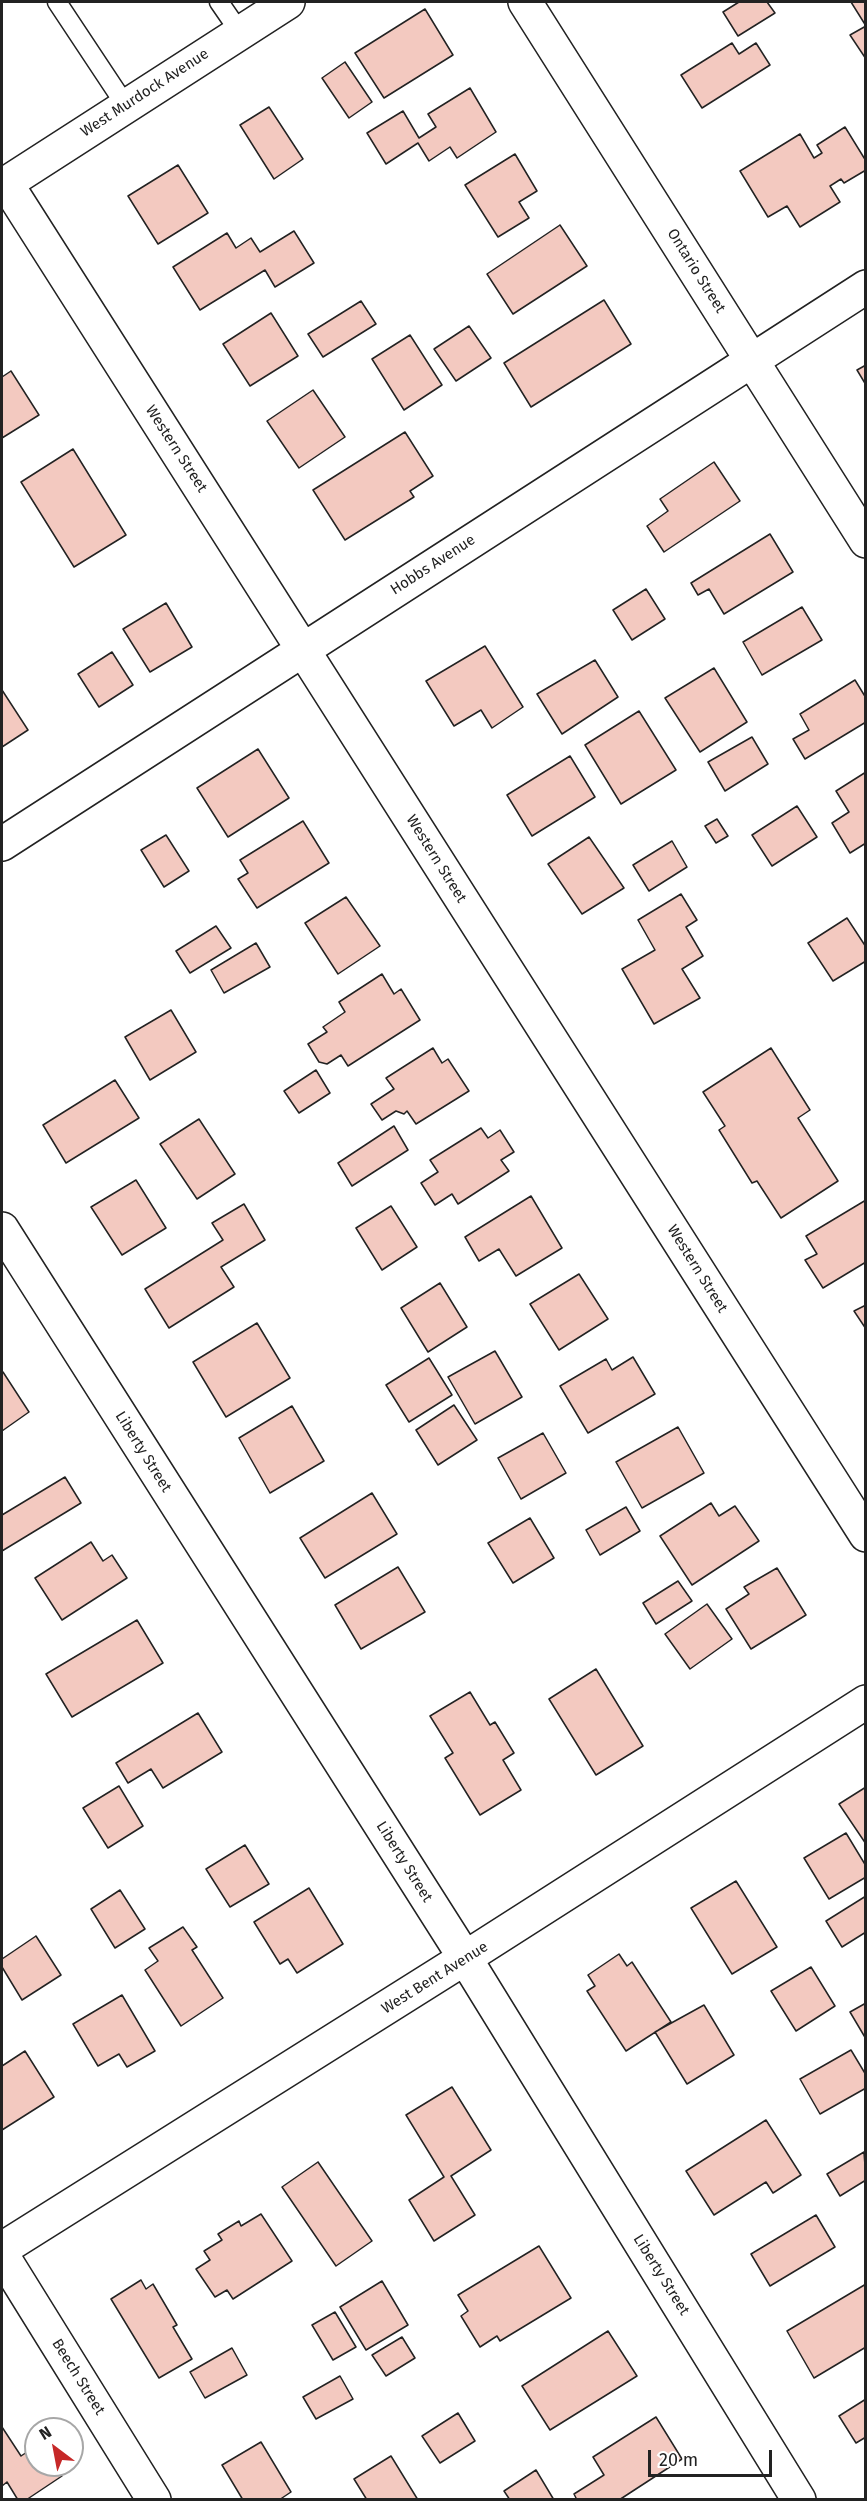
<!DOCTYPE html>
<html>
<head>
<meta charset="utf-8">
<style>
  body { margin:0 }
  #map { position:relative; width:867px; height:2501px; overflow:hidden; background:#fff; font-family:"Fira Sans",sans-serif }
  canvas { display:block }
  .frame { position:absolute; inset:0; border:3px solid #222; pointer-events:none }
  .north { position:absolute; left:24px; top:2417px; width:60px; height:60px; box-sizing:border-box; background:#fff; border:2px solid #a7a7a7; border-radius:50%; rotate:328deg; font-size:16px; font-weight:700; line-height:24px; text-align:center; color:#222 }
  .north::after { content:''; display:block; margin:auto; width:21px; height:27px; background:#c62828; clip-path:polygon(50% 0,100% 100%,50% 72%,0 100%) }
  .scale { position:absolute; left:648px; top:2450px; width:124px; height:27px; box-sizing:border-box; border:3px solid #222; border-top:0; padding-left:8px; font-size:18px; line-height:21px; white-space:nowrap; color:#222; -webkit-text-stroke:4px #fff; paint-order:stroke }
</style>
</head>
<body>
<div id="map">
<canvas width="867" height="2501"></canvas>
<div class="frame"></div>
<div class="north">N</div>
<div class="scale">20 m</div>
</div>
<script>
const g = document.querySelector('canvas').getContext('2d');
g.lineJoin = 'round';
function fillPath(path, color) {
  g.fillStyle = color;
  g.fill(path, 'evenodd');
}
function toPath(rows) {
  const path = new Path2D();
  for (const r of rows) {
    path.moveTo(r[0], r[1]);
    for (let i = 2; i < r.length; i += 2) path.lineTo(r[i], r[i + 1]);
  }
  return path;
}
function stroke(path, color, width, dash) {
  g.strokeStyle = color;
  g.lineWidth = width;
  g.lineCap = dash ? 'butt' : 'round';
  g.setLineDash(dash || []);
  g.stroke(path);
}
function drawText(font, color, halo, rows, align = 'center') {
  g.font = font + ' "Fira Sans",sans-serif';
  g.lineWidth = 4.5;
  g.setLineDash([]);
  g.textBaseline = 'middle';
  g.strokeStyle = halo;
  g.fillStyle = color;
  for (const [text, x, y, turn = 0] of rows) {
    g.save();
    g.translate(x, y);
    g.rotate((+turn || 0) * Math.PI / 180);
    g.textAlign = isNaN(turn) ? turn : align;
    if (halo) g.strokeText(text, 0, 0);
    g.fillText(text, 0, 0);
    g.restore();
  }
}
const building = toPath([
  [739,2,767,2,775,13,738,36,723,12,739,2],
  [851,2,866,2,866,26,851,2],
  [425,9,453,55,384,98,355,53,425,9],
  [866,26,866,59,850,35,866,26],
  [732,43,739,54,756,43,770,65,702,108,681,75,732,43],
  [345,62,372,102,349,118,322,78,345,62],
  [470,88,496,132,457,158,450,147,429,161,418,143,386,164,367,133,403,111,419,138,436,127,428,114,470,88],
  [269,107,303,159,274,179,240,125,269,107],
  [845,127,866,161,866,170,844,183,841,179,830,186,840,202,800,227,787,206,768,217,740,171,800,134,814,158,822,153,817,145,845,127],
  [515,154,537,191,519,202,529,218,498,237,465,185,515,154],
  [178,165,208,213,158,244,128,196,178,165],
  [560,225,587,266,513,314,487,274,560,225],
  [294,231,314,263,275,287,265,270,200,310,173,267,227,233,236,248,251,238,260,252,294,231],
  [604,300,631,344,531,407,504,363,604,300],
  [361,301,376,324,323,357,308,334,361,301],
  [271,313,298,356,250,386,223,344,271,313],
  [469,326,491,358,456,381,434,349,469,326],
  [410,335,442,385,404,410,372,359,410,335],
  [866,365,866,385,857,370,866,365],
  [11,371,39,415,2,438,2,377,11,371],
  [313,390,345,437,299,468,267,421,313,390],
  [405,432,433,476,410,491,414,497,345,540,313,490,405,432],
  [73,449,126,535,74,567,21,482,73,449],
  [714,462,740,501,664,552,647,526,668,511,660,499,714,462],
  [770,534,793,572,724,614,709,589,698,595,691,583,770,534],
  [646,589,665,619,632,640,613,610,646,589],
  [166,603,192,647,150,672,123,629,166,603],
  [802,607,822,640,762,675,743,642,802,607],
  [485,646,523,707,492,728,481,710,454,726,426,681,485,646],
  [112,652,133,685,99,707,78,674,112,652],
  [595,660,618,697,562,734,537,694,595,660],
  [714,668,747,722,700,752,665,698,714,668],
  [855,680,866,698,866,722,805,759,793,739,809,730,800,714,855,680],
  [2,690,28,730,2,747,2,690],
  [639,711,676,770,621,804,585,745,639,711],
  [752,737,768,764,725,791,708,762,752,737],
  [258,749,289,798,228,837,197,788,258,749],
  [570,756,595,797,532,836,507,795,570,756],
  [866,772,866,843,850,853,832,823,849,812,836,791,866,772],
  [797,806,817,837,772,866,752,835,797,806],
  [717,819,728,836,716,843,705,826,717,819],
  [303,821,329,863,257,908,238,879,248,873,240,860,303,821],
  [166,835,189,871,164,887,141,850,166,835],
  [589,837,624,888,582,914,548,864,589,837],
  [672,841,687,867,649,891,633,865,672,841],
  [681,894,697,920,686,927,703,956,682,969,700,998,654,1024,622,969,655,950,638,920,681,894],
  [346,897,380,946,338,974,305,923,346,897],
  [847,918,866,947,866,961,833,981,808,943,847,918],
  [216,926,231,948,190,973,176,951,216,926],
  [256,943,270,967,224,993,211,970,256,943],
  [382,974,394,994,401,989,420,1020,348,1066,341,1055,327,1064,319,1062,308,1044,327,1032,323,1027,345,1012,339,1002,382,974],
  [171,1010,196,1052,150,1080,125,1037,171,1010],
  [433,1048,442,1063,448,1059,469,1091,416,1124,407,1111,404,1114,396,1111,382,1120,371,1104,394,1089,386,1078,433,1048],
  [771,1048,810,1110,798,1118,838,1181,781,1218,757,1181,752,1183,719,1130,725,1126,703,1092,771,1048],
  [316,1070,330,1093,299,1113,284,1091,316,1070],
  [115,1080,139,1118,66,1163,43,1125,115,1080],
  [199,1119,235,1174,197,1199,160,1144,199,1119],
  [394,1126,408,1150,352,1186,338,1163,394,1126],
  [481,1128,488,1138,500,1130,514,1152,501,1160,509,1171,458,1204,452,1194,435,1205,421,1183,438,1172,430,1160,481,1128],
  [136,1180,166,1228,122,1255,91,1207,136,1180],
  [531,1196,562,1248,516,1276,499,1249,479,1261,465,1237,531,1196],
  [866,1200,866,1262,823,1288,805,1260,817,1254,806,1236,866,1200],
  [244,1204,265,1240,221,1267,234,1287,169,1328,145,1289,223,1240,212,1223,244,1204],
  [391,1206,417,1247,382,1270,356,1228,391,1206],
  [579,1274,608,1319,559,1350,530,1304,579,1274],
  [440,1283,467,1327,428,1352,401,1308,440,1283],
  [866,1305,866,1329,854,1311,866,1305],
  [257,1323,290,1378,226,1417,193,1362,257,1323],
  [495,1351,522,1397,475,1424,448,1377,495,1351],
  [633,1357,655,1394,588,1433,560,1386,606,1359,612,1370,633,1357],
  [429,1358,452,1395,409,1422,386,1385,429,1358],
  [3,1372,29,1412,2,1431,2,1373,3,1372],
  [454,1405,477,1440,438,1465,416,1430,454,1405],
  [292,1406,324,1461,270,1493,239,1438,292,1406],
  [678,1427,704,1473,642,1508,616,1462,678,1427],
  [543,1433,566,1473,521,1499,498,1458,543,1433],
  [65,1477,81,1503,2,1551,2,1515,65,1477],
  [372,1493,397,1534,325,1578,300,1538,372,1493],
  [711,1503,719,1516,735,1506,759,1541,692,1585,660,1536,711,1503],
  [626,1507,640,1531,600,1555,586,1530,626,1507],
  [530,1518,554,1558,513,1583,488,1543,530,1518],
  [91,1542,103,1561,112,1555,127,1578,62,1620,35,1578,91,1542],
  [398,1567,425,1612,361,1649,335,1605,398,1567],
  [777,1568,806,1615,751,1649,726,1609,749,1594,744,1587,777,1568],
  [678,1581,692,1601,656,1624,643,1603,678,1581],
  [707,1604,732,1639,690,1669,665,1634,707,1604],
  [137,1620,163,1663,72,1717,46,1674,137,1620],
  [596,1669,643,1746,596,1775,549,1699,596,1669],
  [470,1692,490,1725,495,1722,514,1753,503,1760,521,1790,480,1815,445,1758,453,1753,430,1716,470,1692],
  [198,1713,222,1752,163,1788,151,1769,128,1783,116,1763,198,1713],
  [119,1786,143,1826,108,1848,83,1808,119,1786],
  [866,1787,866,1844,839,1804,866,1787],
  [846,1833,866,1866,866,1877,829,1899,804,1858,846,1833],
  [245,1845,269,1884,230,1907,206,1869,245,1845],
  [736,1881,777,1947,732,1974,691,1908,736,1881],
  [309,1888,343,1944,297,1973,288,1959,280,1964,254,1922,309,1888],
  [120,1890,145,1929,115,1948,91,1909,120,1890],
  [866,1896,866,1932,842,1947,826,1921,866,1896],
  [183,1927,197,1947,192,1950,223,1998,181,2026,145,1970,158,1961,149,1948,183,1927],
  [36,1936,61,1975,22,2000,2,1967,2,1959,36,1936],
  [619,1954,627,1966,632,1962,671,2022,626,2051,587,1991,595,1986,588,1975,619,1954],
  [811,1967,835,2006,796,2031,771,1991,811,1967],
  [122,1995,155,2051,127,2067,119,2054,98,2066,73,2024,122,1995],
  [866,2003,866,2039,850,2012,866,2003],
  [704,2005,734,2055,687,2084,655,2032,704,2005],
  [851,2050,866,2075,866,2088,820,2114,800,2079,851,2050],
  [25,2051,54,2097,2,2130,2,2066,25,2051],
  [452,2087,491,2150,451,2176,475,2215,434,2241,409,2200,444,2177,406,2115,452,2087],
  [766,2120,801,2175,773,2193,766,2182,714,2215,686,2171,766,2120],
  [864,2152,866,2180,840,2196,827,2174,864,2152],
  [318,2162,372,2241,336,2266,282,2187,318,2162],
  [261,2214,292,2261,233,2299,227,2290,215,2297,196,2269,210,2260,204,2251,222,2240,218,2234,239,2221,241,2226,261,2214],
  [816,2215,835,2247,770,2286,751,2254,816,2215],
  [539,2246,571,2298,500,2341,497,2336,480,2347,461,2316,468,2311,458,2295,539,2246],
  [141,2280,146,2289,153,2284,177,2325,173,2327,192,2359,159,2378,111,2299,141,2280],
  [382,2281,408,2325,366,2350,340,2307,382,2281],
  [866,2284,866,2347,814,2378,787,2331,866,2284],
  [335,2312,356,2347,333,2360,312,2325,335,2312],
  [608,2331,637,2376,550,2430,522,2386,608,2331],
  [402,2337,415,2358,386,2376,372,2355,402,2337],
  [232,2348,247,2375,205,2398,190,2372,232,2348],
  [340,2376,353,2399,316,2419,303,2397,340,2376],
  [866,2399,866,2437,856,2443,839,2416,866,2399],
  [458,2413,475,2441,440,2463,422,2436,458,2413],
  [656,2417,682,2459,619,2500,577,2500,574,2494,604,2475,593,2457,656,2417],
  [2,2427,21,2456,36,2446,36,2465,54,2465,62,2476,26,2500,18,2500,7,2482,2,2486,2,2427],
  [261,2442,291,2492,279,2500,243,2500,222,2465,261,2442],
  [391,2456,418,2500,367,2500,354,2479,391,2456],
  [536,2470,554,2500,510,2500,504,2491,536,2470]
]);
const service = toPath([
  [57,2,126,106],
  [219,2,239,31]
]);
const minor = toPath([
  [525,2,866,541],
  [6,183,866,1535],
  [2,844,866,287],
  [2,1229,465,1958,799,2500],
  [2,2249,465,1958,866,1702],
  [2,2255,154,2500]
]);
const primary = toPath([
  [2,186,288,2]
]);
const streetNames = [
  ["West Murdock Avenue",145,93,-33],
  ["Ontario Street",696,271,58],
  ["Western Street",176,449,57],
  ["Hobbs Avenue",433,565,-33],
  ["Western Street",436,859,58],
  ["Western Street",697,1269,58],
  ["Liberty Street",143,1452,58],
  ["Liberty Street",404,1862,58],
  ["West Bent Avenue",435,1978,-32],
  ["Liberty Street",661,2275,58],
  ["Beech Street",78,2377,58]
];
fillPath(building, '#f3c9c0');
stroke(building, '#222', 1.5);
stroke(service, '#222', 21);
stroke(minor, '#222', 36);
stroke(primary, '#222', 36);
stroke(service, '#fff', 18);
stroke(minor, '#fff', 33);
stroke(primary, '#fff', 33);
drawText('15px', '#222', '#fff', streetNames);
</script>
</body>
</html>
